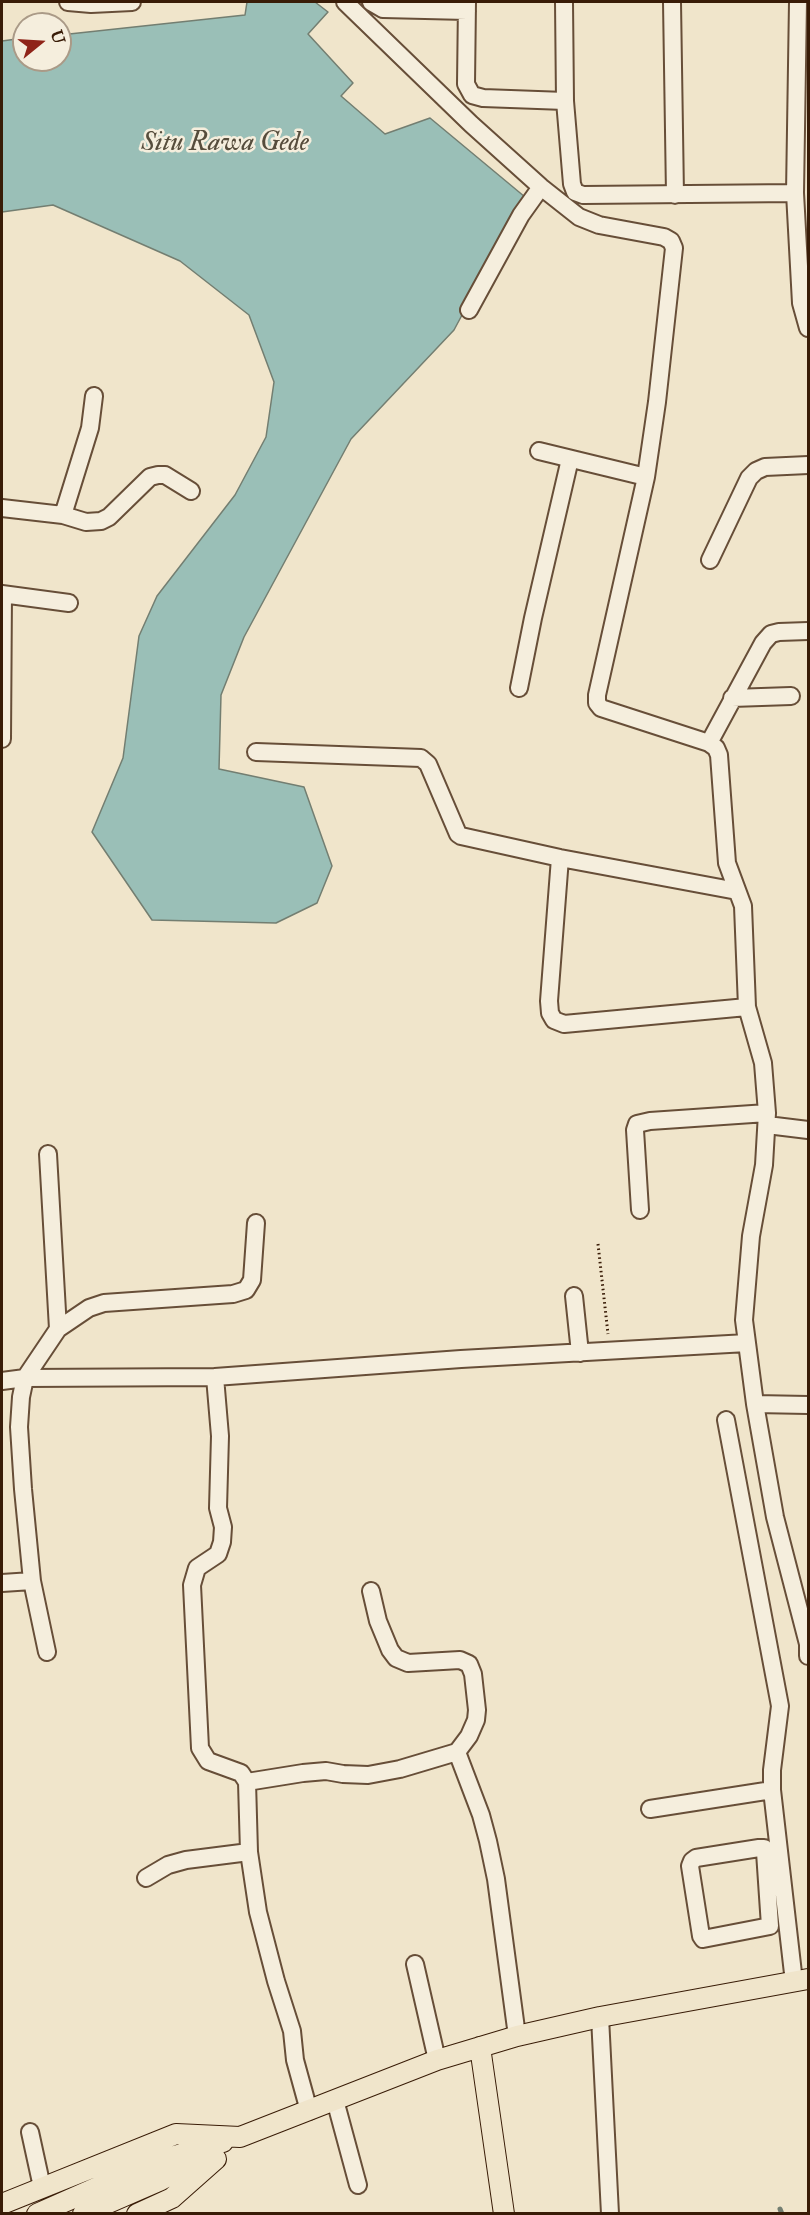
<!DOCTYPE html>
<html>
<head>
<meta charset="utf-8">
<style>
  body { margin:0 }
  #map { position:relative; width:810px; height:2215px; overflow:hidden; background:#f0e5cb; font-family:"IM FELL Double Pica",serif }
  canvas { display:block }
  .frame { position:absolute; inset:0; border:3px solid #391c07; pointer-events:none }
  .north { position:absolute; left:12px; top:12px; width:60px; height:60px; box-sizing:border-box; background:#f5eedd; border:2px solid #aa9a87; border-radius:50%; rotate:72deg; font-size:16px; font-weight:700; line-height:24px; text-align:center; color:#391c07 }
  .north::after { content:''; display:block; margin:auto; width:21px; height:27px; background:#8f2418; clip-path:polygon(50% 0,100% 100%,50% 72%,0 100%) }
</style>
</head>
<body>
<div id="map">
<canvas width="810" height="2215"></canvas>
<div class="frame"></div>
<div class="north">U</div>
</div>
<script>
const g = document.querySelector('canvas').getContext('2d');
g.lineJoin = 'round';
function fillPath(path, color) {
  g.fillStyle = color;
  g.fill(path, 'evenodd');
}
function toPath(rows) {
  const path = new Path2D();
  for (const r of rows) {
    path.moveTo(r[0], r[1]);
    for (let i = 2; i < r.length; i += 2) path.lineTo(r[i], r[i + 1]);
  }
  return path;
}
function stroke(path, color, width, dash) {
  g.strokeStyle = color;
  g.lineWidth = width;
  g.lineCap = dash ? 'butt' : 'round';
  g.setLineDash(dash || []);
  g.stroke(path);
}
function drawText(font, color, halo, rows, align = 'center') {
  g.font = font + ' "IM FELL Double Pica",serif';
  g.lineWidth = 5;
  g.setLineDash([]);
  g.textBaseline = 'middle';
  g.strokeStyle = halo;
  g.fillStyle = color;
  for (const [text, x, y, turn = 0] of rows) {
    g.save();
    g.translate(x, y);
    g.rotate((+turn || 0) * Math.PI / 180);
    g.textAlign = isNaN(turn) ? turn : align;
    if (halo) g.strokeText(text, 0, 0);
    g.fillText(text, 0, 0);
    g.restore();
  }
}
const water = toPath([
  [247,2,315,2,328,12,308,34,353,83,341,96,385,134,430,118,525,197,454,330,351,439,244,637,221,695,219,769,304,787,332,866,317,903,276,923,152,920,92,832,123,758,139,636,157,596,235,495,266,437,274,382,249,315,180,261,53,205,2,212,2,41,24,38,24,60,60,60,60,35,245,15,247,2]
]);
const stream = toPath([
  [780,2209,782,2214]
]);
const path = toPath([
  [598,1244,608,1334]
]);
const minor = toPath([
  [68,2,91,4,132,2],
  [345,2,471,124,541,187,579,217,599,225,664,237,671,241,674,248,657,402,646,477,597,695,597,703,601,708,709,743,716,748,719,755,727,863,743,906,747,1007,763,1063,767,1113,764,1165,751,1236,744,1320,755,1404,775,1517,808,1644,808,1656],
  [371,2,383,9,467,11],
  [467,2,466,84,472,95,483,98,565,101],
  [564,2,565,101,572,184,575,192,583,195,795,193],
  [672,2,675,195],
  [798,2,795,193,801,303,808,328],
  [469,310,521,215,541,187],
  [539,451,646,477],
  [2,508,63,515,90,428,94,396],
  [63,515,86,522,101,521,109,517,150,477,158,475,165,475,191,491],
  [710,560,749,478,756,471,765,467,808,465],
  [2,594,69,603],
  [519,688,533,618,570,459],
  [732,698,791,696],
  [2,739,3,594],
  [709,743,763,643,771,634,779,632,808,631],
  [256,752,421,758,428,764,458,834,461,836,560,858,737,891],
  [560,858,549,1001,550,1013,554,1020,564,1024,747,1007],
  [767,1125,808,1130],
  [48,1154,58,1329],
  [640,1210,635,1130,637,1124,650,1121,767,1113],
  [574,1296,580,1353],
  [215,1377,220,1436,218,1508,223,1527,222,1542,218,1554,197,1568,192,1585,200,1748,208,1761,241,1773,247,1782,249,1852,258,1912,276,1981,292,2031,295,2060,309,2111],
  [2,1381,25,1378,215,1377,461,1359,747,1343],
  [755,1404,808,1405],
  [726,1420,780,1706,772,1770,772,1790,794,1982],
  [2,1583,32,1581],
  [47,1652,32,1581,23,1489,19,1427,21,1397,25,1378,58,1329,89,1308,104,1303,233,1294,246,1290,252,1280,256,1223],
  [457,1752,481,1815,488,1841,496,1879,517,2036],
  [247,1782,303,1773,326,1771,343,1774,368,1775,400,1769,457,1752,469,1736,476,1720,477,1710,473,1674,469,1664,460,1660,408,1663,396,1658,390,1650,378,1621,371,1591],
  [650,1809,772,1790],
  [759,1848,764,1848,765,1852,770,1926,703,1939,701,1936,690,1866,692,1861,696,1858,759,1848],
  [146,1878,168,1865,186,1860,249,1852],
  [415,1964,437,2060],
  [600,2017,610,2214],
  [335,2100,358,2185],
  [30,2132,42,2187]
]);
const major = toPath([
  [480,2047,504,2214],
  [2,2204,176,2134,240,2137,437,2060,517,2036,600,2017,808,1979],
  [37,2214,157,2161,223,2142],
  [83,2214,161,2180,207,2155],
  [137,2214,172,2198,216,2159]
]);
const waterNames = [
  ["Situ Rawa Gede",225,144]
];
fillPath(water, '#9abfb7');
stroke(water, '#737e71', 1.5);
stroke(stream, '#737e71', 5);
stroke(minor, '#674e38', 20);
stroke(major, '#391c07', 22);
stroke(path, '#391c07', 3, [1.5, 3]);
stroke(minor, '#f5eedd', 16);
stroke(major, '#f0e5cb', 20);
drawText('italic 27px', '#564d3c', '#f5eedd', waterNames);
</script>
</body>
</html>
